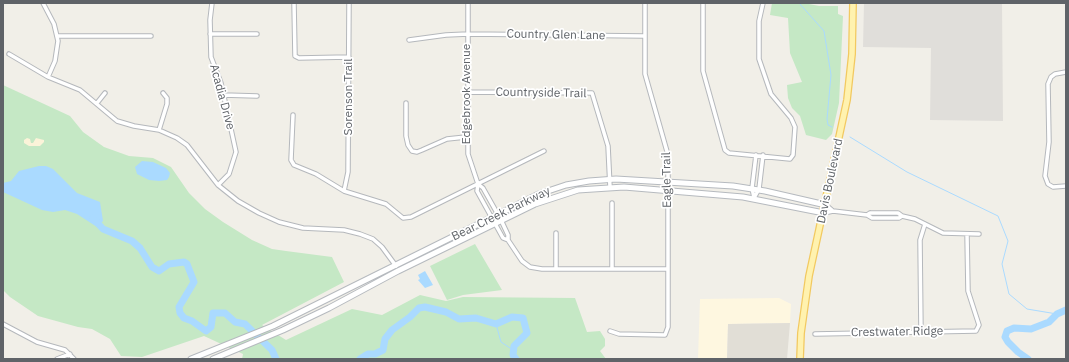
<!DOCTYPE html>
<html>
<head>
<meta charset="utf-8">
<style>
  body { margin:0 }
  #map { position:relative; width:1069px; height:362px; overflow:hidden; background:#f1efe8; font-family:"IBM Plex Sans",sans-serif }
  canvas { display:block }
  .frame { position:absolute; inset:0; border:4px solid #5f6368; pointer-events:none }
</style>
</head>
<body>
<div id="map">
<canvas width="1069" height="362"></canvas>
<div class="frame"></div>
</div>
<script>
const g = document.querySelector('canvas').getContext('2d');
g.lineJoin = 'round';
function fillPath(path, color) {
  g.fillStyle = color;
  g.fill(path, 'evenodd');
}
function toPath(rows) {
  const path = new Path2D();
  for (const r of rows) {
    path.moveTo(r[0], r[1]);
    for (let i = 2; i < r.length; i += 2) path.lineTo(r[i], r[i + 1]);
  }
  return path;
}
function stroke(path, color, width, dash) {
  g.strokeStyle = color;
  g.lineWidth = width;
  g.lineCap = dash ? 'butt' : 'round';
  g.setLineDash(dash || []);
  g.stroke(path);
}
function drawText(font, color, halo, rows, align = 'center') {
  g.font = font + ' "IBM Plex Sans",sans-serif';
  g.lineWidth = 3.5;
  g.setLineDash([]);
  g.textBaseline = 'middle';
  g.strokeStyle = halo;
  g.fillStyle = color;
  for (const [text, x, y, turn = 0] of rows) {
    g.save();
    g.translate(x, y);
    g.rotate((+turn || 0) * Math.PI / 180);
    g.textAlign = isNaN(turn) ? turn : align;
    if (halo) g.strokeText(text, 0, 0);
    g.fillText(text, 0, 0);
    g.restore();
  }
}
const commercial = toPath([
  [779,298,791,304,790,323,728,324,727,359,698,359,700,299]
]);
const industrial = toPath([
  [864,3,1002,3,1003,121,930,120,931,48,863,47]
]);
const education = toPath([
  [790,323,787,359,727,359,728,324]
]);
const green = toPath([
  [772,3,804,3,819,6,838,6,838,14,843,16,839,103,832,134,826,140,806,135,800,116,792,108,788,98,787,85,802,82,790,53,788,18,770,15],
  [3,85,70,116,83,132,104,147,129,156,153,158,171,167,189,193,205,209,223,222,252,240,272,249,286,251,332,257,344,282,262,325,286,340,352,309,382,315,420,295,446,301,463,297,575,298,587,332,600,331,605,339,605,346,600,351,606,359,242,359,243,354,204,336,142,357,121,356,110,339,92,329,78,327,38,316,10,297,3,290],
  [475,244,502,290,463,295,447,300,430,266]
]);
const sand = toPath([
  [27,138,30,139,31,143,33,143,36,138,44,140,44,142,40,146,29,146,24,143,24,140]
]);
const water = toPath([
  [142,161,153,162,166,168,170,173,169,177,167,180,159,181,149,180,137,174,135,167],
  [39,166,46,166,53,169,77,193,100,202,103,221,97,227,77,214,65,210,53,212,42,210,3,192,3,183,11,181,19,171],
  [425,271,433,285,425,288,418,280,420,279,418,275]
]);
const stream = toPath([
  [799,3,824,31,831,75,827,119,828,125,832,127],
  [850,137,907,172,998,216,1008,241,1002,264,1009,294,1027,309,1057,314],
  [496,324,501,342,513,350]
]);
const river = toPath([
  [93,218,103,229,132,241,140,248,152,267,159,271,169,264,184,262,187,264,194,282,179,307,180,313,184,318,192,321,206,331,211,327,213,313,225,313,235,322,245,324,272,350,276,359],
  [360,359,368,354,375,354,383,350,385,339,392,330,410,317,419,308,425,307,446,312,459,319,476,318,496,324,512,317,523,318,527,333,514,346,513,355,516,359],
  [1028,359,1018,352,1008,342,1005,337,1007,331,1014,328,1031,329,1049,322,1057,314,1066,310]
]);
const street = toPath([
  [43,3,54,24,58,41,55,61,48,77],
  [212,3,210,20,211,57,221,83,236,152,229,174,218,185],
  [294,3,295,56,299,58,349,57],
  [468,3,468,154,478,184,477,191,503,238,508,240,522,261,530,267,542,269,667,269],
  [703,3,703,71,725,150,729,153,790,159,793,155,795,127,791,118,771,94,759,59,759,21,763,3],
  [210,34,257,34],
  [57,36,151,36],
  [409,40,446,35,468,34,644,36],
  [9,54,48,77,80,90,117,121,134,126,159,130,177,138,187,145,218,185,238,201,259,213,279,222,303,228,344,230,360,234,373,239,382,247,396,266],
  [1066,72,1055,74,1051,77,1048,84,1049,142,1045,176,1048,184,1053,187,1066,186],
  [467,92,592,93,608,146,610,187],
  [223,95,257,96],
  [97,103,105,93],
  [406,103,406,136,408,145,412,151,417,152,422,150,447,139,466,137],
  [293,115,291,160,294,165,316,174,344,191,386,204,403,218,411,217,544,151],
  [159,130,167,104,167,98,163,93],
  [478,184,483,188,501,220,508,235,508,240],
  [344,191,348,172,349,3],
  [754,198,759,189,763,155],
  [754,198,752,188,756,155],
  [612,203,612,268],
  [833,211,867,215],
  [824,213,833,211,826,205],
  [870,213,898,213,902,216,899,218,872,218,867,215,870,213],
  [902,216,915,219,943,233,979,234],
  [556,269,556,233],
  [3,324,37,342,65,350,74,359],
  [610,331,619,334,665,335,668,327,668,155,645,74,645,3],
  [921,332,920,240,925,224],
  [815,334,976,331,979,325,968,291,967,234],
  [57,359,70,354]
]);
const secondary = toPath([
  [191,359,273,326,539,194,566,185,589,181,616,179,733,186,765,191,826,205],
  [213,359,283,330,329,308,398,271,535,204,578,190,624,187,743,197,824,213]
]);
const primary = toPath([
  [800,359,801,333,809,276,847,100,852,54,853,3]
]);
const streetNames = [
  ["Country Glen Lane",556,35,1],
  ["Countryside Trail",541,93,1],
  ["Edgebrook Avenue",467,94,-90],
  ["Acadia Drive",222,97,75],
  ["Sorenson Trail",349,97,-90],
  ["Eagle Trail",667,180,-91],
  ["Davis Boulevard",830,181,-78],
  ["Bear Creek Parkway",501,214,-26],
  ["Crestwater Ridge",897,332,-1]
];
fillPath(commercial, '#fef7e0');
fillPath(industrial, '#e0deda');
fillPath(education, '#e1ded6');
fillPath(green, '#c5e8c5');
fillPath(sand, '#fbf3d9');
fillPath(water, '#aadaff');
stroke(stream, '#aadaff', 1);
stroke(river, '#aadaff', 7);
stroke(street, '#b5b8bc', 5.5);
stroke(secondary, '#b6babf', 7);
stroke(primary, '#f2c960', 8);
stroke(street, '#fff', 3.5);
stroke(secondary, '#fff', 5);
stroke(primary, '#fff2af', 5.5);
drawText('12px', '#5f6368', '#fff', streetNames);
</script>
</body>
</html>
